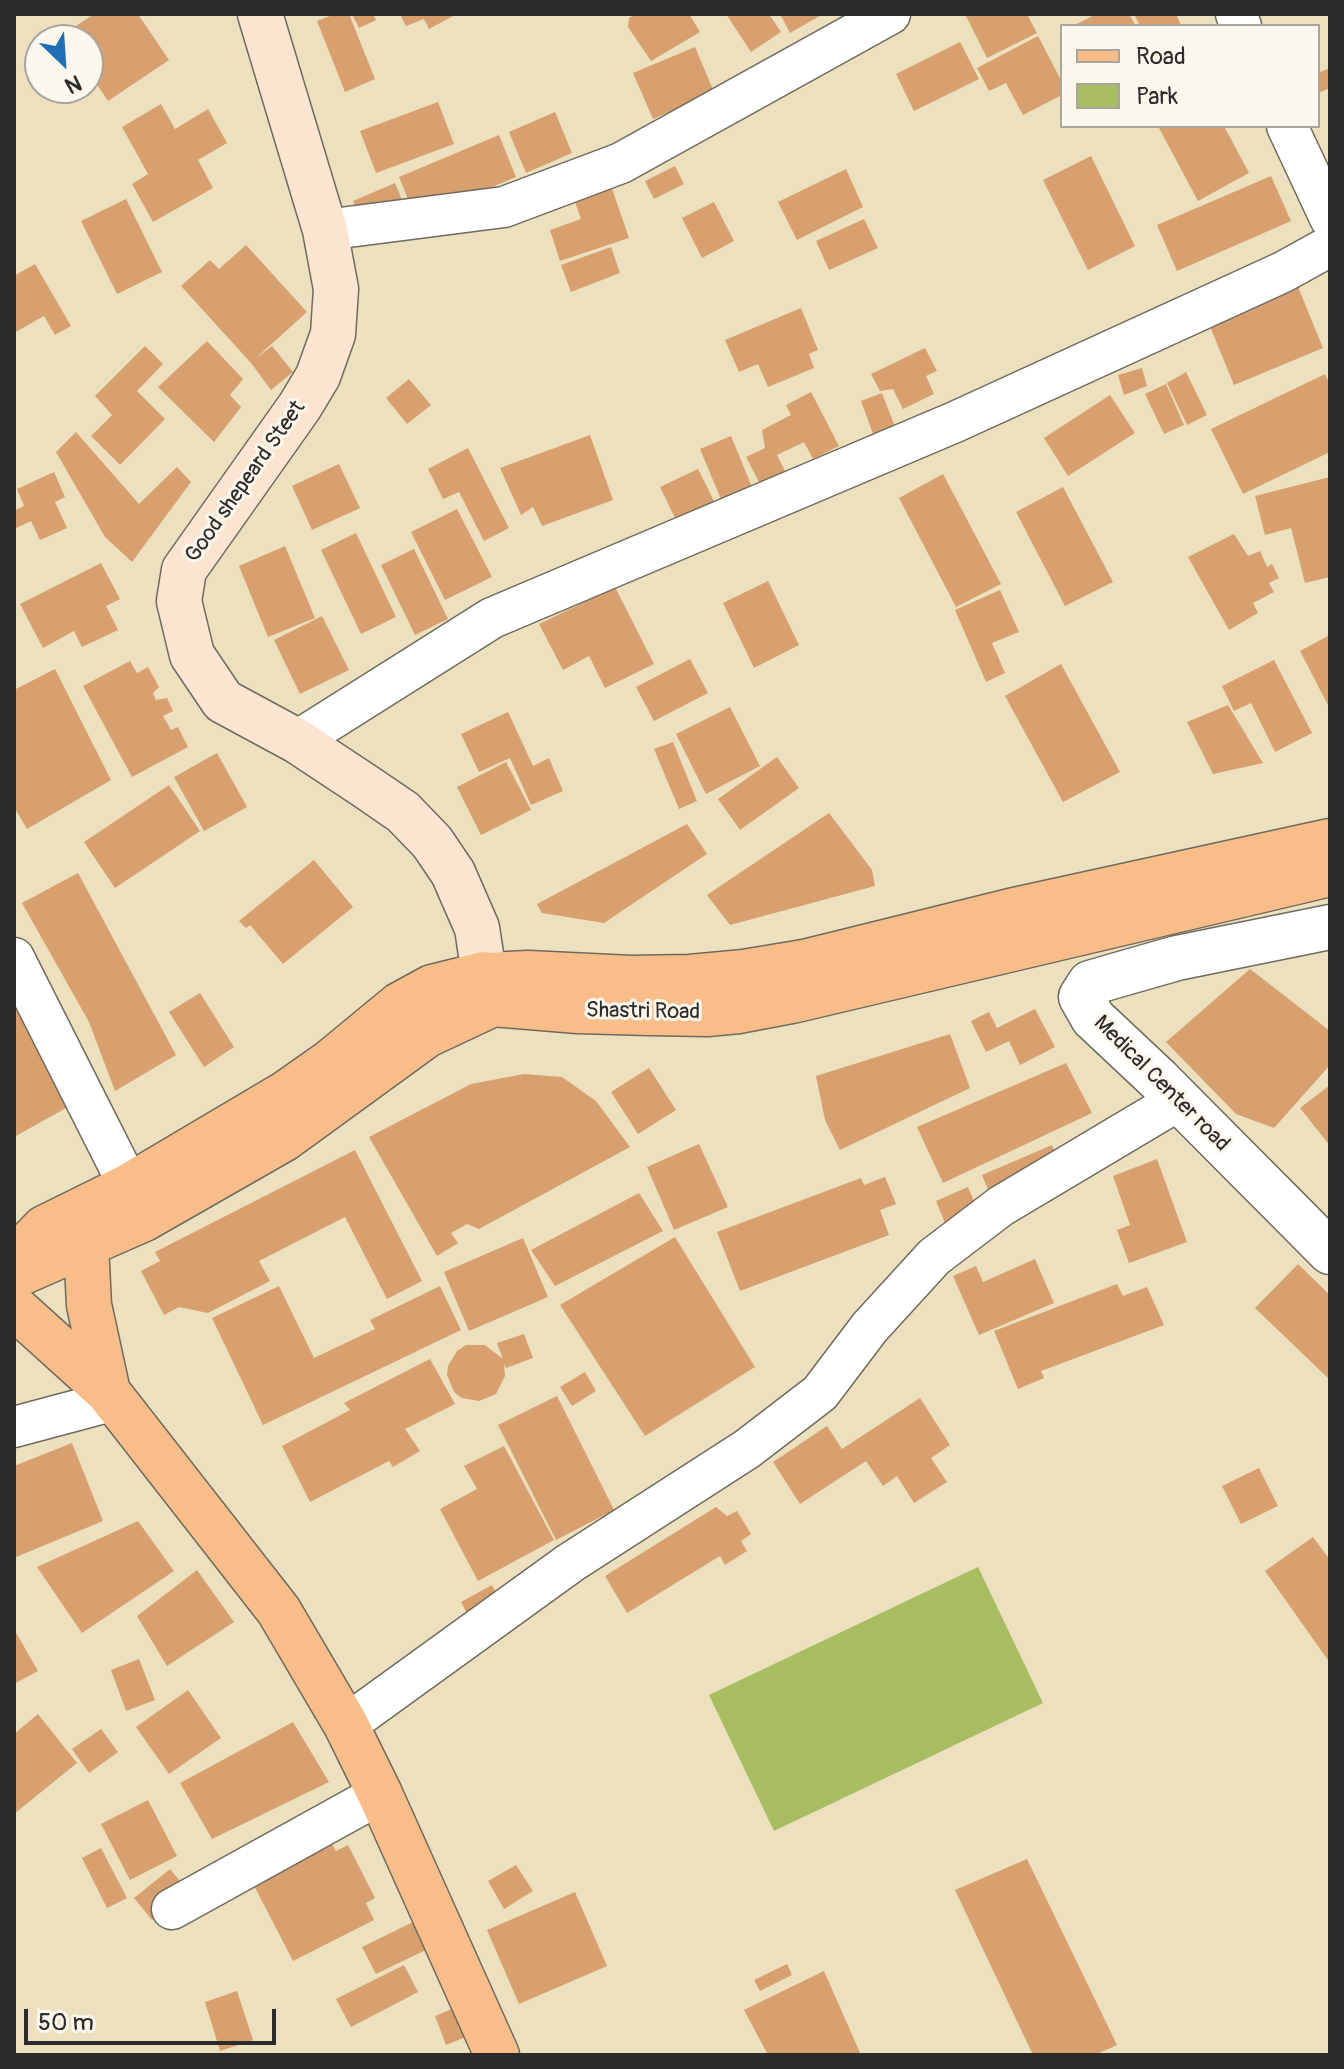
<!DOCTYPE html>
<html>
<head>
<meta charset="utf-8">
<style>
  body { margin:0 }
  #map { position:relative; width:1344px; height:2069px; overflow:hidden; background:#ece0be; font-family:Pangolin,sans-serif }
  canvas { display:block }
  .frame { position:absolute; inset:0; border:16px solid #2b2b2b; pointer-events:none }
  .legend { position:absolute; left:1060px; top:24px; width:260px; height:104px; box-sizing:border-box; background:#fbf7ec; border:2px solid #a8a59f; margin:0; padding:10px 14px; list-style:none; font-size:24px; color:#2b2b2b }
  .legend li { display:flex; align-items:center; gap:16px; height:40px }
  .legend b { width:40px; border:2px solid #a8a59f }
  .north { position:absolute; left:24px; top:24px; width:80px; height:80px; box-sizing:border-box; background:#fbf7ec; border:2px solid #a8a59f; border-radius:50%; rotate:155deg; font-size:22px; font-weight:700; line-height:32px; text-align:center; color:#2b2b2b }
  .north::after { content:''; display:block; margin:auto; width:28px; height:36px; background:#1f6fb2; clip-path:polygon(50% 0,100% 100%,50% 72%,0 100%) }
  .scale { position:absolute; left:24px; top:2009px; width:252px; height:36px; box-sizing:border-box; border:4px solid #2b2b2b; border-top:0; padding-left:10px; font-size:24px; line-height:28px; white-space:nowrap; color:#2b2b2b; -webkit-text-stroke:6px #fbf7ec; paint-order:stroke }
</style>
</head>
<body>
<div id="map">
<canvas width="1344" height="2069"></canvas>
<div class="frame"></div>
<ul class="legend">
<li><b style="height:10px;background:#f8bd89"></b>Road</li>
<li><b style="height:22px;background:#a8bc61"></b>Park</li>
</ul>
<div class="north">N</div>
<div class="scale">50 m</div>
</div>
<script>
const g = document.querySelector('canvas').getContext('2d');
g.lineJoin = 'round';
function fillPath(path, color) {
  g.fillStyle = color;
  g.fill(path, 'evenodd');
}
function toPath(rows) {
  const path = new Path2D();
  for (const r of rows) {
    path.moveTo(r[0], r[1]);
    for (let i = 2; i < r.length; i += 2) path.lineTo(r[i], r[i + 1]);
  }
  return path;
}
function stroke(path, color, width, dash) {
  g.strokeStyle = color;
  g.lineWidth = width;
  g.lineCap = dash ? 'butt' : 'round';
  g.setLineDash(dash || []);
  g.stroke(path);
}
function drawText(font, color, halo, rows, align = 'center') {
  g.font = font + ' Pangolin,sans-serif';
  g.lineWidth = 6;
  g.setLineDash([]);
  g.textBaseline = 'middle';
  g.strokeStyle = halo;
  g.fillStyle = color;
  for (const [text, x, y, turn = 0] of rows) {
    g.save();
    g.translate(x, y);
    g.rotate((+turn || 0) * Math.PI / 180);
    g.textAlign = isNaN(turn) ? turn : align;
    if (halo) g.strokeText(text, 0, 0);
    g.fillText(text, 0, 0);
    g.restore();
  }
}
const green = toPath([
  [978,1567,1043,1703,774,1831,709,1695]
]);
const building = toPath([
  [94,14,138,14,169,60,108,101,88,71,88,40,68,40,64,34],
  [335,14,349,14,375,79,345,92,317,21],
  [352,14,373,14,376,20,359,28],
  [400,14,457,14,429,29,424,19,406,26],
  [636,14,689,14,700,32,651,61,628,27,629,18],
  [726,14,769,14,781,32,751,52],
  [780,14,823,14,790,33],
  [965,14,1027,14,1037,33,987,58],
  [1096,14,1129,14,1136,26,1073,26],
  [1134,14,1176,14,1181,25,1140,26],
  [1038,36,1062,82,1062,95,1023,115,1006,83,989,91,977,68],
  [960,42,979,79,914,111,896,74],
  [695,47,714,92,653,119,633,73],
  [1330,68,1330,88,1318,93,1318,73],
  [438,102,454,144,376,173,360,131],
  [161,104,175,129,208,109,227,143,198,160,213,188,153,222,132,184,148,174,122,127],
  [555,112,572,153,526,173,509,132],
  [1158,126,1224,126,1249,173,1198,201],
  [499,135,516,177,416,219,399,177],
  [1091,156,1135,246,1088,270,1043,180],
  [675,166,684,184,654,199,645,181],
  [846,169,863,207,797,240,778,202],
  [1271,176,1291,221,1177,271,1157,225],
  [608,177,629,238,560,261,550,230,581,219,571,190],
  [395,183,407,212,365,230,353,201],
  [126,199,162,272,117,294,81,221],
  [714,202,734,241,702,258,682,218],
  [864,219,878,248,829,270,816,241],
  [246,245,307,312,256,358,272,346,293,372,271,390,251,363,181,286,210,260,219,269],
  [611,247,620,273,571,292,561,265],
  [35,264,71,326,55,335,44,316,14,333,14,276],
  [1296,282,1323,348,1234,385,1207,319],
  [801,308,818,350,809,354,814,368,768,387,758,364,739,372,725,340],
  [207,341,243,379,230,395,241,407,214,442,158,387],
  [145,346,163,364,137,391,165,419,120,465,91,436,112,415,95,396],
  [925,348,937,371,926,376,934,394,903,409,893,389,880,391,871,374],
  [1142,368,1147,386,1124,395,1118,375],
  [1186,372,1207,415,1187,425,1167,383],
  [1325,374,1330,385,1330,452,1243,494,1211,429],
  [409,379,431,405,407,424,386,398],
  [1166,384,1184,425,1164,434,1145,394],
  [811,392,839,446,813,459,804,442,777,455,786,473,761,486,746,457,765,448,762,430,791,415,786,405],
  [882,393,897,432,876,442,861,401],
  [1110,395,1135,433,1068,476,1044,438],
  [76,432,139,504,177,467,191,482,132,562,105,537,56,452],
  [590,435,613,500,542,526,533,507,521,515,500,468],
  [731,436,754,492,723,504,700,449],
  [468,448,509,528,484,541,459,492,443,499,428,469],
  [339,464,360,508,312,530,292,486],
  [698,469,715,503,675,518,660,487],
  [54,472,65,497,55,502,67,528,40,540,31,521,14,529,14,511,24,506,17,489],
  [943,474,1001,584,956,607,899,498],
  [1330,477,1330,577,1305,583,1291,528,1265,535,1255,496],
  [1063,487,1113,582,1065,606,1016,512],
  [457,509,492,577,445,600,411,532],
  [356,533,396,617,361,634,321,550],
  [1234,534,1248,556,1260,551,1267,567,1272,564,1279,578,1269,583,1274,592,1253,603,1258,613,1229,630,1188,557],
  [285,546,315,618,268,637,239,566],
  [414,549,448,619,415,635,381,565],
  [101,563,120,599,106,606,118,630,82,647,74,631,43,648,20,604],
  [768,581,799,645,754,668,723,603],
  [615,587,654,664,605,688,589,656,563,670,539,624],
  [1000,590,1019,632,992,643,1005,673,986,682,955,610],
  [322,616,349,670,300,694,274,640],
  [1328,636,1330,639,1330,709,1300,651],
  [690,659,708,693,654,721,636,687],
  [1274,660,1312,733,1275,752,1251,703,1234,711,1222,686],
  [130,661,137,673,148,667,159,687,153,693,156,700,167,698,173,711,163,716,171,730,178,727,188,747,132,777,83,686],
  [1061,664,1120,772,1063,802,1005,696],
  [55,669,111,780,27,829,14,807,14,690],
  [1228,705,1263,763,1213,774,1187,722],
  [730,707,760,766,706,794,676,734],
  [508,712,533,766,549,758,563,791,531,805,510,758,479,772,461,734],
  [673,742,697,801,679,809,654,749],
  [217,753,247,807,204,831,174,777],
  [777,757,799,788,740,830,718,799],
  [506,762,531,810,481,835,457,787],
  [169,785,200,831,115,888,84,842],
  [829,813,872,870,875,886,730,925,707,895],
  [687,824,707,854,604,923,542,913,537,904],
  [314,860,353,907,283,964,250,925,246,928,239,921],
  [78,873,176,1055,115,1091,89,1022,22,903],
  [1250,969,1330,1031,1330,1065,1274,1128,1236,1114,1166,1042],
  [200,993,234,1047,204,1067,169,1012],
  [26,997,75,1103,14,1137,14,1007],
  [1035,1009,1055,1047,1020,1065,1009,1041,986,1052,971,1021,989,1012,997,1028],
  [950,1034,970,1088,840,1150,825,1120,816,1076],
  [1066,1063,1092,1113,943,1183,917,1127],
  [649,1068,676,1110,638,1134,611,1092],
  [524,1074,562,1077,596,1101,630,1147,479,1229,467,1224,451,1233,458,1243,437,1256,369,1137,471,1084],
  [1330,1085,1330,1146,1300,1108],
  [699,1144,728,1207,674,1230,647,1167],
  [1052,1145,1067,1181,997,1211,982,1175],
  [355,1150,422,1281,387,1299,345,1217,259,1261,270,1281,208,1313,179,1307,164,1315,141,1271,160,1261,155,1252],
  [1157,1159,1187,1242,1129,1263,1117,1230,1130,1225,1113,1176],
  [885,1177,896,1204,880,1210,889,1235,740,1291,717,1232,861,1178,864,1185],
  [968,1187,982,1221,950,1235,936,1201],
  [639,1193,663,1231,555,1286,531,1250],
  [675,1237,755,1367,645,1436,560,1305],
  [523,1238,548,1297,469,1331,444,1272],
  [1035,1259,1054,1303,979,1335,953,1276,976,1266,983,1282],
  [1298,1264,1330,1295,1330,1380,1255,1308],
  [1117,1284,1123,1296,1147,1287,1164,1325,1041,1371,1044,1378,1018,1389,994,1331],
  [279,1286,314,1358,375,1329,370,1320,440,1286,461,1330,263,1425,212,1318],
  [524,1334,533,1358,506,1368,504,1364,505,1376,496,1394,479,1401,462,1398,454,1392,447,1375,448,1366,457,1351,466,1345,485,1345,503,1359,497,1343],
  [430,1359,455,1404,405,1429,420,1451,393,1467,389,1461,310,1502,282,1446,350,1410,344,1403],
  [585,1372,596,1391,572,1406,560,1387],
  [557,1396,614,1510,556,1540,498,1425],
  [920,1398,950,1445,931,1458,947,1482,914,1503,897,1476,883,1486,866,1461,800,1504,773,1462,827,1426,842,1449],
  [72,1443,103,1521,16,1557,14,1466],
  [504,1446,554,1540,478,1581,440,1509,477,1489,464,1466],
  [1259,1468,1278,1506,1241,1524,1222,1486],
  [716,1507,727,1516,737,1511,751,1534,741,1541,747,1551,725,1565,720,1556,627,1613,605,1576],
  [138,1521,174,1571,82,1633,37,1567],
  [1313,1537,1330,1560,1330,1663,1265,1571],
  [197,1570,234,1622,167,1666,137,1616],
  [492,1585,500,1600,469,1617,461,1602],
  [14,1629,38,1671,14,1684],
  [139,1659,155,1700,126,1711,111,1670],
  [188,1690,221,1738,169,1774,136,1727],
  [38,1714,77,1763,14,1814,14,1734],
  [293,1722,329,1782,212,1839,180,1783],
  [101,1729,118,1752,89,1773,72,1749],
  [148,1800,177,1856,130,1880,101,1824],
  [328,1837,336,1851,348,1845,375,1898,366,1903,374,1920,293,1961,249,1876],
  [101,1848,127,1898,107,1908,82,1858],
  [1027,1859,1117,2045,1095,2055,1033,2055,955,1890],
  [516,1865,533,1891,504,1909,488,1881],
  [170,1869,188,1891,152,1920,134,1898],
  [575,1892,607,1966,519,2004,487,1930],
  [421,1918,434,1946,376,1974,362,1947],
  [787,1964,792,1975,760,1991,754,1980],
  [404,1965,418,1992,351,2027,336,1999],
  [824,1971,861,2055,768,2055,744,2010],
  [237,1991,253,2040,220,2051,205,2002],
  [457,2007,468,2036,446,2045,435,2016]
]);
const minor = toPath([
  [1236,14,1241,26],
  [1287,126,1330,218],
  [325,230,504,207,621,163,890,14],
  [297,741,492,618,955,422,1283,272,1330,246],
  [14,958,129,1186],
  [14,1427,115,1400],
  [346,1725,570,1563,747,1449,820,1393,870,1327,934,1257,1001,1206,1179,1100],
  [172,1909,380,1794]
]);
const tertiary = toPath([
  [1330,927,1177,958,1121,974,1090,983,1081,997,1093,1018,1159,1080,1330,1252]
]);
const secondary = toPath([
  [260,14,325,230,336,289,333,334,318,376,300,406,184,570,179,601,192,655,223,701,297,741,365,786,403,812,432,842,453,873,477,928,484,974]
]);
const primary = toPath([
  [86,1245,89,1305,108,1392],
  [14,1307,108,1392,279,1611,346,1725,380,1794,497,2055]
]);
const trunk = toPath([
  [489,975,528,973,631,978,690,977,744,972,804,962,1010,911,1330,841],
  [14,1259,44,1228,129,1186,286,1093,330,1062,399,1005,432,987,484,974,497,981,500,991,498,1000],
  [14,1276,144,1219,284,1139,427,1035,493,1004,578,1011,650,1013,707,1014,739,1011,792,1001,1330,874]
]);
const streetNames = [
  ["Good shepeard Steet",246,482,-55],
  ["Shastri Road",643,1012,1],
  ["Medical Center road",1161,1084,45]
];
fillPath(green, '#a8bc61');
fillPath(building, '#d7a06e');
stroke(minor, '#6f6a5e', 43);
stroke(tertiary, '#6f6a5e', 47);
stroke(secondary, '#6f6a5e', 47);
stroke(primary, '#6f6a5e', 47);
stroke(trunk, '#6f6a5e', 47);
stroke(minor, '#fff', 40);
stroke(tertiary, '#fff', 44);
stroke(secondary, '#fce5d0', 44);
stroke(primary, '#f8bd89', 44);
stroke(trunk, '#f8bd89', 44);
drawText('22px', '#2b2b2b', '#fbf7ec', streetNames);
</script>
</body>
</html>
